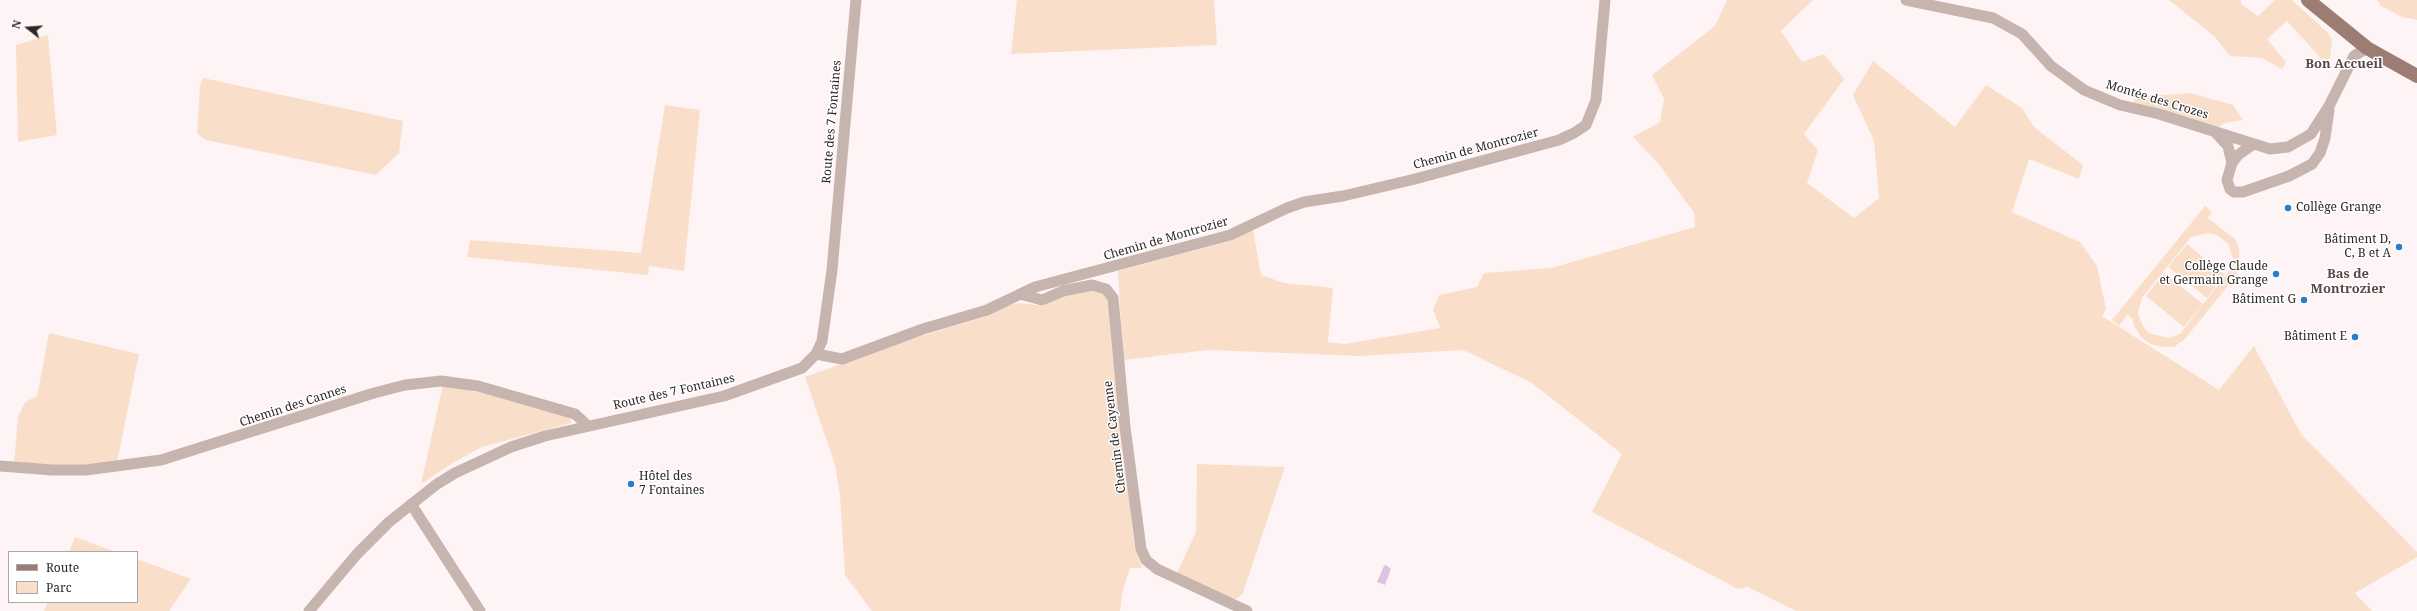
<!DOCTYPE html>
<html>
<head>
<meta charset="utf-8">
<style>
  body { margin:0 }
  #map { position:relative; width:2417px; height:611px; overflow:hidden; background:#fff4f5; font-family:"Noto Serif",serif }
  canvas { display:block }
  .legend { position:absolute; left:8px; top:551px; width:130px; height:52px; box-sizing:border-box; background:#fff; border:1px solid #aba8a8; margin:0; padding:5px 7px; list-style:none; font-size:12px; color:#2e2525 }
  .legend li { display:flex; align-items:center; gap:8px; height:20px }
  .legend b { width:20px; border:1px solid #aba8a8 }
  .north { position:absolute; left:8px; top:8px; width:40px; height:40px; -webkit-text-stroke:3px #fff; paint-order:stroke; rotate:287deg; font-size:11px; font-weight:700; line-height:16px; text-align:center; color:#2e2525 }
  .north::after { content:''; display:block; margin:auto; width:14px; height:18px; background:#2e2525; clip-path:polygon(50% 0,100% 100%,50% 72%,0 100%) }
</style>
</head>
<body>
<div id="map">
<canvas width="2417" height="611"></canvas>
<ul class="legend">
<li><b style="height:5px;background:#9b7d74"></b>Route</li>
<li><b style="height:11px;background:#f9dfca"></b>Parc</li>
</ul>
<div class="north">N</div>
</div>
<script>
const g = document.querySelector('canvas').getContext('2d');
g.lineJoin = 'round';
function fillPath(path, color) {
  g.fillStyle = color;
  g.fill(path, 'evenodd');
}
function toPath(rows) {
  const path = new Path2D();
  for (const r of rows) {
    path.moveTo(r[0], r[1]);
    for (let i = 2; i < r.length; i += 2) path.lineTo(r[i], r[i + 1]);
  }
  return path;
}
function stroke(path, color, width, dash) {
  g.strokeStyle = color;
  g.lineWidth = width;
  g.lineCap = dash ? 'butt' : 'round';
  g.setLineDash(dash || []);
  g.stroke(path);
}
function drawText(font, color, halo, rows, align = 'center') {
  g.font = font + ' "Noto Serif",serif';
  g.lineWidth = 3;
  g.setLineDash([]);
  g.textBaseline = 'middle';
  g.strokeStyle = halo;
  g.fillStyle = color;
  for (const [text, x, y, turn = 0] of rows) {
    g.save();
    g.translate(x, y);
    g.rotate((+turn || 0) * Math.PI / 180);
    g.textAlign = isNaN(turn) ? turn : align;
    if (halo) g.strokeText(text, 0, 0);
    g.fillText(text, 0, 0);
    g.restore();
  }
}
const green = toPath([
  [1017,0,1214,0,1217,45,1011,54],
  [1727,0,1813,0,1781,31,1802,62,1824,54,1844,79,1804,134,1818,150,1807,183,1854,218,1879,198,1874,141,1853,95,1873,61,1955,127,1986,85,2022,108,2034,127,2083,165,2079,179,2029,159,2012,212,2080,242,2097,266,2106,309,2102,316,2219,390,2254,346,2301,434,2417,552,2417,557,2355,593,2372,611,1796,611,1748,587,1738,589,1592,512,1622,454,1532,383,1463,350,1360,356,1209,350,1123,360,1118,271,1229,241,1253,230,1261,275,1284,283,1333,288,1328,342,1344,344,1440,328,1433,310,1439,295,1477,287,1484,273,1551,268,1695,227,1694,213,1659,164,1633,137,1660,122,1664,99,1652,75,1715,26],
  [2169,0,2241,0,2241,4,2258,16,2275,0,2292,0,2328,33,2332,40,2330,58,2325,63,2287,21,2267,39,2286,62,2282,69,2262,58,2230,56,2215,37],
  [2377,0,2417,0,2417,20,2402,17,2381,6],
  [48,35,57,135,18,142,16,45],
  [203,78,403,121,399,153,376,175,206,140,197,134,200,85],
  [2190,93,2233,105,2243,120,2225,123,2218,127,2134,103,2135,97],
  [665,105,700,110,684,271,649,266,648,275,467,257,470,240,641,253],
  [2205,206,2212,212,2208,218,2236,240,2239,249,2240,264,2236,276,2184,340,2174,347,2163,347,2150,344,2141,337,2134,326,2132,318,2127,315,2119,326,2112,320],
  [2208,233,2217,235,2228,244,2234,262,2230,270,2180,334,2168,338,2149,333,2143,326,2138,313,2142,298,2191,237],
  [2187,244,2225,275,2207,298,2168,267],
  [2164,273,2203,304,2184,327,2146,296],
  [1090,289,1101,293,1108,298,1134,543,1142,568,1130,568,1123,589,1120,611,872,611,845,575,840,496,835,465,805,377,899,343,980,318,1009,305,1020,303,1043,306,1067,294],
  [49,333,139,354,117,463,86,468,14,463,18,417,25,402,37,396],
  [443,385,487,394,571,418,571,423,482,447,451,464,421,484],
  [1197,464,1285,467,1243,593,1237,599,1230,598,1176,575,1196,532],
  [75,537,116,552,69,552],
  [137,559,191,579,169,611,44,611,48,602,137,602]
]);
const water = toPath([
  [1386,565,1391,569,1385,585,1377,582,1384,566]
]);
const minor = toPath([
  [1906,0,1993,18,2022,34,2051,66,2084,90,2120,105,2159,114,2270,149,2288,147,2311,134,2329,106,2354,56,2367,48],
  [2216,133,2228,146,2232,163],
  [2252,145,2238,155,2232,163,2227,180,2230,189,2234,192,2243,192,2289,176,2312,164,2320,153,2325,138,2329,110],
  [1020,294,1042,300,1063,291,1092,285,1106,289,1113,298,1125,427,1141,549,1146,560,1157,569,1247,611],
  [816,354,842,359,923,329,987,310,1035,287,1230,235,1287,208,1304,202,1343,196,1415,179,1559,140,1574,133,1586,125,1596,100,1605,0],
  [0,466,52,470,86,470,161,460,374,393,405,385,441,381,478,386,575,414,587,425],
  [411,504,480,611],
  [309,611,357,554,389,522,437,484,455,473,511,447,545,436,724,396,802,368,816,354,822,341,832,270,856,0]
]);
const major = toPath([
  [2308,0,2367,48,2417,76]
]);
const markers = [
  [2288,208,4,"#297dcc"],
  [2399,247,4,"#297dcc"],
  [2276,274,4,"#297dcc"],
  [2304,300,4,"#297dcc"],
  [2355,337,4,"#297dcc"],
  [631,484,4,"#297dcc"]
];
const streetNames = [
  ["Montée des Crozes",2157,100,17],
  ["Route des 7 Fontaines",832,122,-85],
  ["Chemin de Montrozier",1476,149,-15],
  ["Chemin de Montrozier",1166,239,-16],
  ["Route des 7 Fontaines",674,392,-13],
  ["Chemin des Cannes",293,406,-18],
  ["Chemin de Cayenne",1115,437,-97]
];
const poiNames = [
  ["Collège Grange",2296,208,"left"],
  ["Bâtiment D,",2391,240],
  ["C, B et A",2391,254],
  ["Collège Claude",2268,267],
  ["et Germain Grange",2268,281],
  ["Bâtiment G",2296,300],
  ["Bâtiment E",2347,337],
  ["Hôtel des",639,477,"left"],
  ["7 Fontaines",639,491,"left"]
];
const neighbourhoodNames = [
  ["Bon Accueil",2344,64],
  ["Bas de",2348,274],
  ["Montrozier",2348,289]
];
fillPath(green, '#f9dfca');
fillPath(water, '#ddc3df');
stroke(minor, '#c6b5af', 11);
stroke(major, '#9b7d74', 14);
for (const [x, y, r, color] of markers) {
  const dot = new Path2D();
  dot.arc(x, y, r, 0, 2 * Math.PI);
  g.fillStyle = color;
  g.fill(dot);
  stroke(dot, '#fff', 1.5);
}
drawText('12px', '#2e2525', '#fff', streetNames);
drawText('12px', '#2e2525', '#fff', poiNames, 'right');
drawText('bold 13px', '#5b4648', '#fff', neighbourhoodNames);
</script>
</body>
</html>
